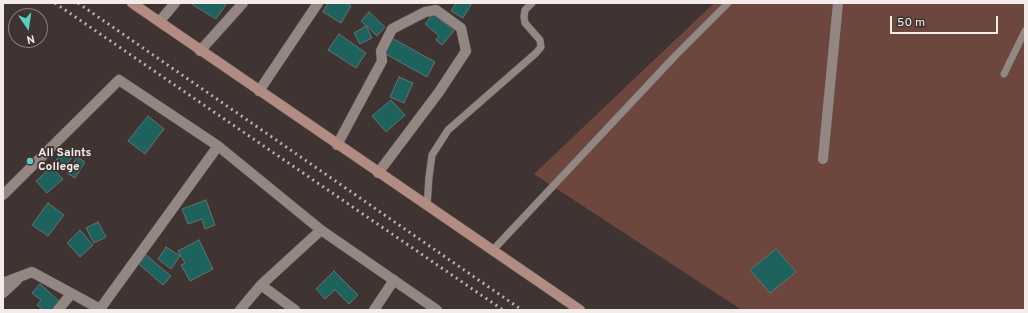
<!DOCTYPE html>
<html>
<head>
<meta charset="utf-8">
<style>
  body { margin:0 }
  #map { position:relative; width:1028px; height:313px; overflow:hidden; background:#3f3431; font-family:Overpass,sans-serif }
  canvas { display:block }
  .frame { position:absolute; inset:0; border:4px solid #f3ecea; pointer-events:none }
  .north { position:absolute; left:8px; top:8px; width:40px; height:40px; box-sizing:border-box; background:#3f3431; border:1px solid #877e7b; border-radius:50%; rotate:167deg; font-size:11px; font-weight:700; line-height:16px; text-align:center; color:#f3ecea }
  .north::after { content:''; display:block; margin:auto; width:14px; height:18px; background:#56cec4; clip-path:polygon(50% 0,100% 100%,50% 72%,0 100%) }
  .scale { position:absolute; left:890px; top:16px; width:108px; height:18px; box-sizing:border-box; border:2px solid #f3ecea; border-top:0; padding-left:5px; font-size:12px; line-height:14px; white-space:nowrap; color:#f3ecea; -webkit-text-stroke:3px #3f3431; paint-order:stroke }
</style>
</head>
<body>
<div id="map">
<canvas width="1028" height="313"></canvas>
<div class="frame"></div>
<div class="north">N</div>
<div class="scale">50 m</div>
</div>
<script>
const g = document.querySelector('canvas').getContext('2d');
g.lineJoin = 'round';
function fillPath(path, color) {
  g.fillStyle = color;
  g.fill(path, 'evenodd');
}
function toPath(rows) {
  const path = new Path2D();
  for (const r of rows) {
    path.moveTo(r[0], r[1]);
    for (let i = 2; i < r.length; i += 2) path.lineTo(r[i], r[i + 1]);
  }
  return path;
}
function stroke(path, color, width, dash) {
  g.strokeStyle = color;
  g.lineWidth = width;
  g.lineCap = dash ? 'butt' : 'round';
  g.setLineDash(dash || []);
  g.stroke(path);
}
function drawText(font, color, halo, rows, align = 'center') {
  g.font = font + ' Overpass,sans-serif';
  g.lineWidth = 3.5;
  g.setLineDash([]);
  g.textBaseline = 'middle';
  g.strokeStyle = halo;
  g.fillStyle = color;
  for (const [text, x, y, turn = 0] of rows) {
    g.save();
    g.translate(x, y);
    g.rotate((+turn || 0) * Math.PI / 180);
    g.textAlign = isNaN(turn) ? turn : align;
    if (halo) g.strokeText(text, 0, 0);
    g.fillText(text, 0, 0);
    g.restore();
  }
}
const green = toPath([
  [714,3,1025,3,1025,310,742,310,534,174]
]);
const building = toPath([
  [190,3,227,3,216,19,190,3],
  [328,3,346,3,351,6,341,23,323,12,328,3],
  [456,3,472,3,463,18,451,11,456,3],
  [369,12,385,27,377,36,361,21,369,12],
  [433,14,454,31,442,45,436,40,439,36,425,24,433,14],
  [366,26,372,38,360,44,354,33,366,26],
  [339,34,366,53,356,68,328,50,339,34],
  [392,38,435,62,427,77,384,53,392,38],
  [399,77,413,83,404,103,390,97,399,77],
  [391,100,405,115,386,132,372,116,391,100],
  [148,116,164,129,145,154,128,141,148,116],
  [66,150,73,157,62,168,55,161,66,150],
  [77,157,85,162,75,178,67,173,77,157],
  [51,167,63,179,47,193,36,181,51,167],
  [206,200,215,225,205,229,202,219,188,224,182,209,206,200],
  [48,203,64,215,48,236,32,225,48,203],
  [98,222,106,237,94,243,86,228,98,222],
  [80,230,93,245,80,257,67,243,80,230],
  [199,240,213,269,190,281,181,265,185,263,178,251,199,240],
  [166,247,180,256,171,269,158,259,166,247],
  [776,249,796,272,770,293,750,270,776,249],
  [146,255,171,276,163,285,139,264,146,255],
  [334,271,358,295,349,304,335,290,325,299,316,289,334,271],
  [40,284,60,302,53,310,43,310,37,305,41,300,32,293,40,284]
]);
const service = toPath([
  [1004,74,1025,31],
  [427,206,429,177,432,155,448,130,536,53,541,47,540,40,525,23,524,17,525,10,532,3],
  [492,251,676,55,728,3]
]);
const minor = toPath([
  [160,21,175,3],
  [200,51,243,3],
  [259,91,318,3],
  [337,145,382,61,381,51,392,29,425,12,436,10,461,28,466,51,439,92,378,173],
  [823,159,838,3],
  [3,195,119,80,218,146,321,230,437,310],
  [3,283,32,272,102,310],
  [261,285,295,310],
  [3,293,17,280],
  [100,309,218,146],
  [58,310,71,294],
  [240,310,261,285,321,230],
  [374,310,394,280]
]);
const secondary = toPath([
  [132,3,580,310]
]);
const rail = toPath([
  [55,3,503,310],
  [78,3,522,310]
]);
const markers = [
  [30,161,4,"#56cec4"]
];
const poiNames = [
  ["All Saints",38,154],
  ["College",38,168]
];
fillPath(green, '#6d473d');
fillPath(building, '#1e625d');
stroke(building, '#657271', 1);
stroke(service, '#5b524f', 8);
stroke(minor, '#5b524f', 11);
stroke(secondary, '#5b524f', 11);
stroke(service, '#948783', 7);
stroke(minor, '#948783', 10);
stroke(secondary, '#b28c82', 10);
stroke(rail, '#b9b0ae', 3, [2, 4]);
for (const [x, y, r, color] of markers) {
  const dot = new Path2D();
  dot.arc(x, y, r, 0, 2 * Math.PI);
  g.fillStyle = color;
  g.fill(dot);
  stroke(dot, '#3f3431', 1.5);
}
drawText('bold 12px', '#f3ecea', '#3f3431', poiNames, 'left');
</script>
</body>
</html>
